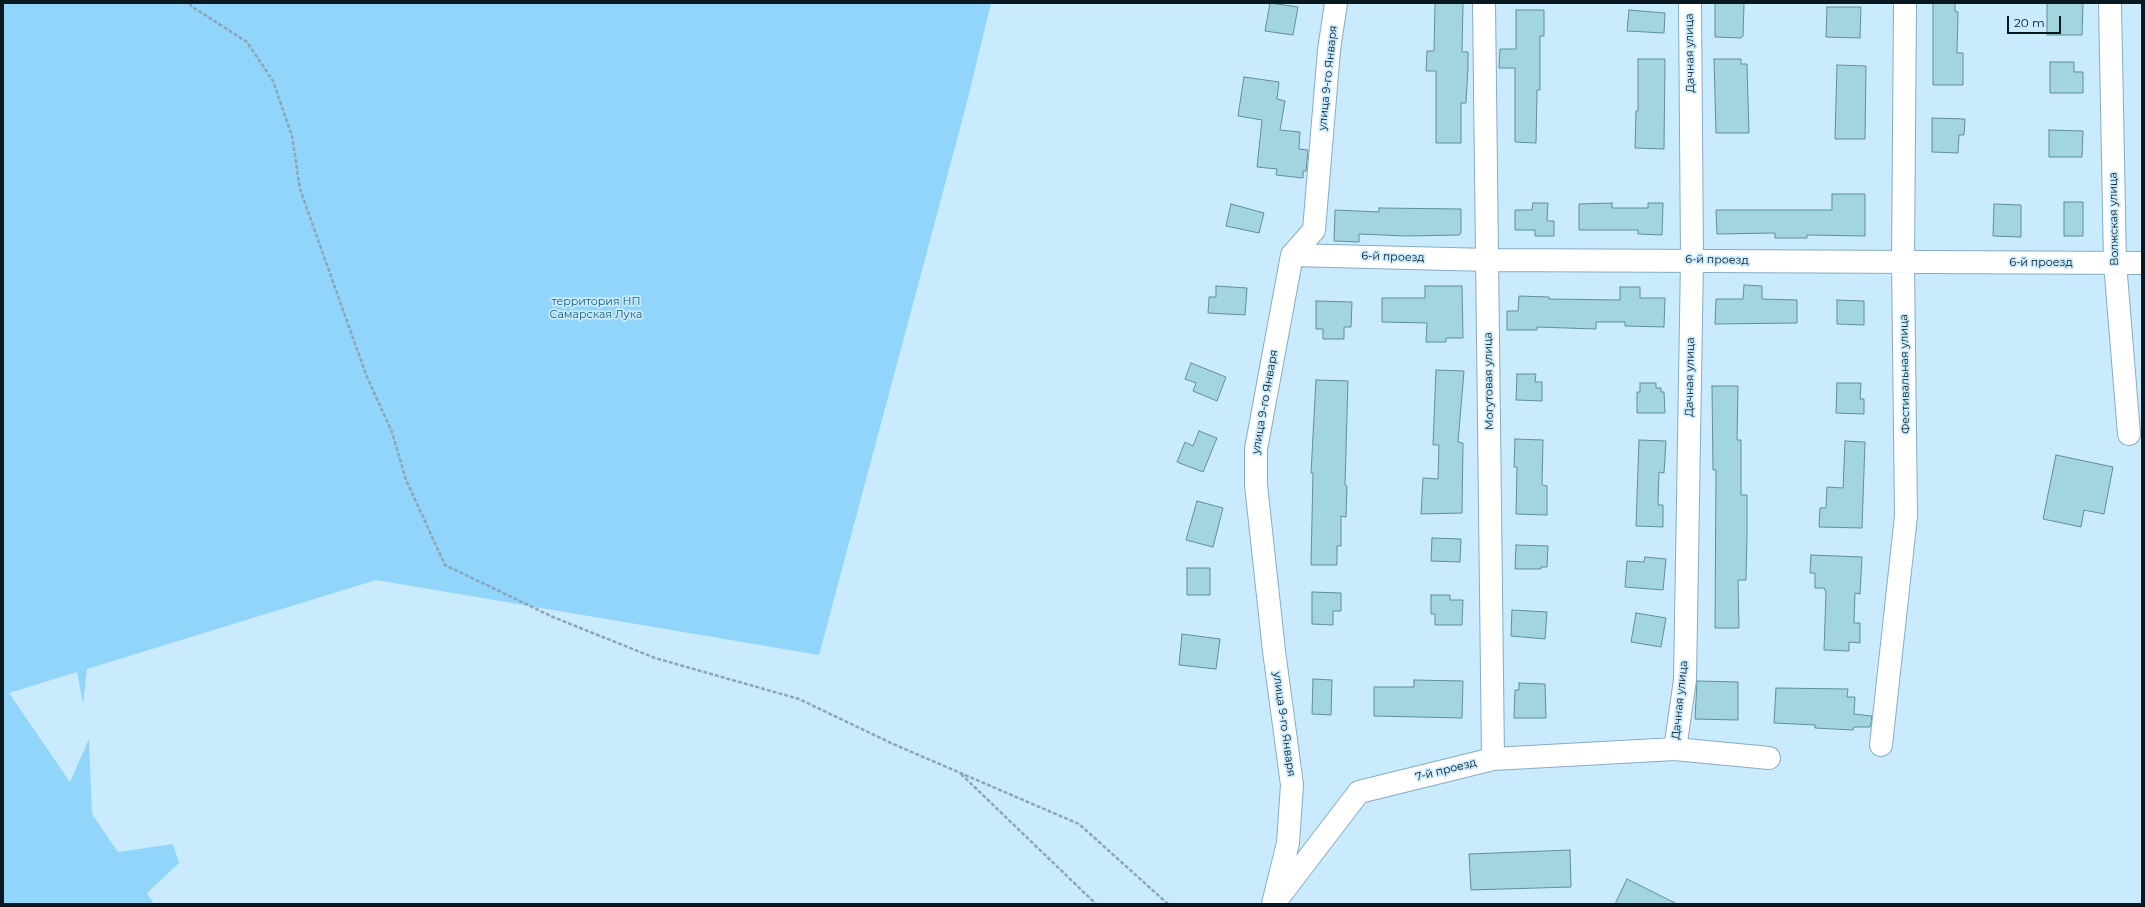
<!DOCTYPE html>
<html>
<head>
<meta charset="utf-8">
<style>
  body { margin:0 }
  #map { position:relative; width:2145px; height:907px; overflow:hidden; background:#caebfe; font-family:Montserrat,sans-serif }
  canvas { display:block }
  .frame { position:absolute; inset:0; border:4px solid #081820; pointer-events:none }
  .scale { position:absolute; left:2007px; top:16px; width:54px; height:18px; box-sizing:border-box; border:2px solid #081820; border-top:0; padding-left:5px; font-size:12px; line-height:14px; white-space:nowrap; color:#081820; -webkit-text-stroke:3px #caebfe; paint-order:stroke }
</style>
</head>
<body>
<div id="map">
<canvas width="2145" height="907"></canvas>
<div class="frame"></div>
<div class="scale">20 m</div>
</div>
<script>
const g = document.querySelector('canvas').getContext('2d');
g.lineJoin = 'round';
function fillPath(path, color) {
  g.fillStyle = color;
  g.fill(path, 'evenodd');
}
function toPath(rows) {
  const path = new Path2D();
  for (const r of rows) {
    path.moveTo(r[0], r[1]);
    for (let i = 2; i < r.length; i += 2) path.lineTo(r[i], r[i + 1]);
  }
  return path;
}
function stroke(path, color, width, dash) {
  g.strokeStyle = color;
  g.lineWidth = width;
  g.lineCap = dash ? 'butt' : 'round';
  g.setLineDash(dash || []);
  g.stroke(path);
}
function drawText(font, color, halo, rows, align = 'center') {
  g.font = font + ' Montserrat,sans-serif';
  g.lineWidth = 3.5;
  g.setLineDash([]);
  g.textBaseline = 'middle';
  g.strokeStyle = halo;
  g.fillStyle = color;
  for (const [text, x, y, turn = 0] of rows) {
    g.save();
    g.translate(x, y);
    g.rotate((+turn || 0) * Math.PI / 180);
    g.textAlign = isNaN(turn) ? turn : align;
    if (halo) g.strokeText(text, 0, 0);
    g.fillText(text, 0, 0);
    g.restore();
  }
}
const green = toPath([
  [3,3,991,3,967,102,819,655,376,580,87,669,83,704,77,672,9,693,70,782,89,739,92,814,118,852,173,844,179,863,147,893,154,904,3,904]
]);
const building = toPath([
  [1270,3,1298,7,1293,35,1265,31,1270,3],
  [1435,3,1463,3,1462,52,1468,52,1468,67,1466,103,1461,103,1461,143,1436,143,1436,71,1426,71,1427,51,1434,51,1435,3],
  [1715,3,1744,3,1743,36,1741,38,1715,37,1715,3],
  [1933,3,1955,3,1955,11,1958,12,1957,53,1963,53,1963,85,1933,85,1933,3],
  [2047,3,2083,3,2082,35,2047,35,2047,3],
  [1827,7,1861,7,1860,38,1826,37,1827,7],
  [1516,10,1544,10,1544,36,1540,36,1540,90,1537,90,1536,143,1515,142,1515,68,1499,68,1500,49,1516,49,1516,10],
  [1629,10,1665,13,1664,33,1627,31,1629,10],
  [1638,59,1665,59,1664,149,1635,148,1636,111,1638,111,1638,59],
  [1714,59,1741,59,1741,64,1747,64,1749,133,1716,133,1714,59],
  [2050,62,2074,62,2074,72,2083,72,2083,93,2050,93,2050,62],
  [1837,65,1866,66,1865,139,1835,139,1837,65],
  [1244,77,1279,82,1277,99,1285,101,1280,130,1300,132,1299,149,1308,150,1306,171,1303,171,1303,178,1276,175,1277,169,1257,167,1262,120,1238,116,1244,77],
  [1932,118,1965,119,1964,135,1959,135,1958,153,1932,152,1932,118],
  [2049,130,2083,131,2082,157,2049,157,2049,130],
  [1832,194,1865,194,1865,236,1807,235,1807,238,1775,238,1775,233,1717,234,1716,210,1832,210,1832,194],
  [2064,202,2083,202,2083,236,2064,236,2064,202],
  [1533,203,1548,203,1547,221,1554,221,1554,236,1535,236,1535,230,1515,230,1515,210,1532,210,1533,203],
  [1612,203,1612,208,1648,208,1648,203,1663,203,1662,235,1638,234,1638,230,1579,230,1579,204,1612,203],
  [1231,204,1264,213,1259,233,1226,226,1231,204],
  [1994,204,2021,205,2021,237,1993,236,1994,204],
  [1379,208,1461,209,1461,233,1459,235,1406,236,1359,234,1359,242,1334,241,1335,210,1379,212,1379,208],
  [1744,285,1762,286,1762,299,1797,300,1797,323,1715,324,1716,299,1743,299,1744,285],
  [1216,286,1247,288,1245,315,1208,313,1209,297,1216,297,1216,286],
  [1425,286,1462,286,1463,338,1446,338,1446,342,1426,342,1427,323,1382,322,1382,298,1425,298,1425,286],
  [1620,287,1640,287,1640,298,1665,298,1664,327,1625,326,1625,322,1596,322,1596,329,1537,327,1537,330,1507,330,1507,311,1518,311,1519,296,1549,297,1549,299,1620,300,1620,287],
  [1837,300,1864,301,1864,325,1837,324,1837,300],
  [1316,301,1352,302,1351,327,1344,327,1344,339,1323,339,1323,329,1316,329,1316,301],
  [1191,363,1226,377,1217,401,1193,391,1196,383,1185,379,1191,363],
  [1436,370,1464,371,1458,442,1463,443,1462,513,1421,514,1423,478,1438,479,1439,445,1433,445,1436,370],
  [1517,374,1536,374,1535,382,1542,382,1542,401,1516,400,1517,374],
  [1316,380,1348,381,1345,485,1347,486,1346,517,1341,516,1341,546,1337,546,1337,565,1311,565,1313,473,1311,473,1316,380],
  [1640,383,1656,383,1656,388,1661,388,1661,392,1664,392,1665,413,1637,413,1637,392,1640,392,1640,383],
  [1837,383,1861,383,1860,399,1864,399,1864,414,1836,413,1837,383],
  [1712,386,1738,386,1737,440,1741,440,1741,495,1747,495,1747,535,1746,580,1738,580,1739,628,1715,628,1716,470,1713,470,1712,386],
  [1199,431,1217,438,1203,472,1177,462,1185,442,1193,446,1199,431],
  [1515,439,1543,440,1542,485,1547,486,1547,515,1516,514,1517,467,1514,467,1515,439],
  [1639,440,1666,441,1664,473,1659,472,1658,505,1663,505,1663,527,1636,526,1639,440],
  [1845,441,1865,442,1862,528,1819,527,1820,508,1826,508,1827,487,1843,488,1845,441],
  [2056,455,2113,467,2104,514,2084,510,2081,527,2043,519,2056,455],
  [1197,501,1223,508,1213,547,1186,540,1197,501],
  [1432,538,1461,539,1460,562,1431,561,1432,538],
  [1516,545,1548,546,1547,567,1541,567,1541,569,1515,569,1516,545],
  [1811,555,1862,557,1860,594,1855,593,1854,623,1860,623,1860,643,1849,642,1849,651,1824,650,1826,592,1824,588,1815,588,1815,573,1810,573,1811,555],
  [1645,557,1666,559,1663,590,1625,587,1627,561,1644,562,1645,557],
  [1187,568,1210,568,1210,595,1187,595,1187,568],
  [1312,592,1341,593,1341,611,1333,611,1333,625,1312,624,1312,592],
  [1431,595,1450,595,1450,600,1463,600,1462,625,1435,625,1435,614,1431,614,1431,595],
  [1512,610,1547,612,1545,639,1511,636,1512,610],
  [1636,613,1666,618,1661,647,1631,642,1636,613],
  [1182,634,1220,639,1216,669,1179,665,1182,634],
  [1313,679,1332,680,1331,715,1312,714,1313,679],
  [1414,680,1463,681,1462,718,1374,716,1374,687,1414,687,1414,680],
  [1697,681,1738,682,1738,720,1695,719,1697,681],
  [1519,683,1545,684,1546,718,1514,718,1515,690,1519,690,1519,683],
  [1776,688,1848,689,1847,697,1855,697,1854,714,1872,716,1870,727,1854,727,1853,730,1815,728,1815,725,1774,723,1776,688],
  [1570,850,1571,887,1471,890,1469,854,1570,850],
  [1627,879,1677,904,1615,904,1627,879]
]);
const path = toPath([
  [190,3,191,6,247,42,273,81,292,136,300,189,349,327,367,377,392,432,406,480,445,565,553,617,655,658,799,699,893,744,1079,824,1168,904],
  [961,774,1096,904]
]);
const minor = toPath([
  [1484,3,1493,759],
  [2110,3,2115,263,2129,434],
  [1292,255,1488,260,2142,263],
  [1881,745,1906,516,1903,262,1905,3],
  [1675,749,1685,680,1692,259,1690,3],
  [1278,898,1359,792,1493,759,1675,749,1769,758],
  [1273,904,1288,843,1292,785,1274,651,1256,485,1256,449,1292,255,1314,230,1329,50,1336,3]
]);
const streetNames = [
  ["Дачная улица",1690,53,-91],
  ["улица 9-го Января",1328,78,-84],
  ["Волжская улица",2114,219,-91],
  ["6-й проезд",1393,257,2],
  ["6-й проезд",1717,260,1],
  ["6-й проезд",2041,263],
  ["Фестивальная улица",1905,374,-91],
  ["Дачная улица",1690,377,-89],
  ["Могутовая улица",1489,381,-91],
  ["улица 9-го Января",1265,402,-80],
  ["Дачная улица",1680,700,-84],
  ["улица 9-го Января",1284,724,82],
  ["7-й проезд",1446,770,-14]
];
const parkNames = [
  ["территория НП",596,302],
  ["Самарская Лука",596,315]
];
fillPath(green, '#91d5fa');
fillPath(building, '#a2d5e0');
stroke(building, '#5f8f9a', 1);
stroke(minor, '#84adc4', 24);
stroke(path, '#8ba7b6', 2.5, [4, 2]);
stroke(minor, '#fff', 22);
drawText('11px', '#081820', '#caebfe', streetNames);
drawText('11px', '#145d7e', '#caebfe', parkNames);
</script>
</body>
</html>
